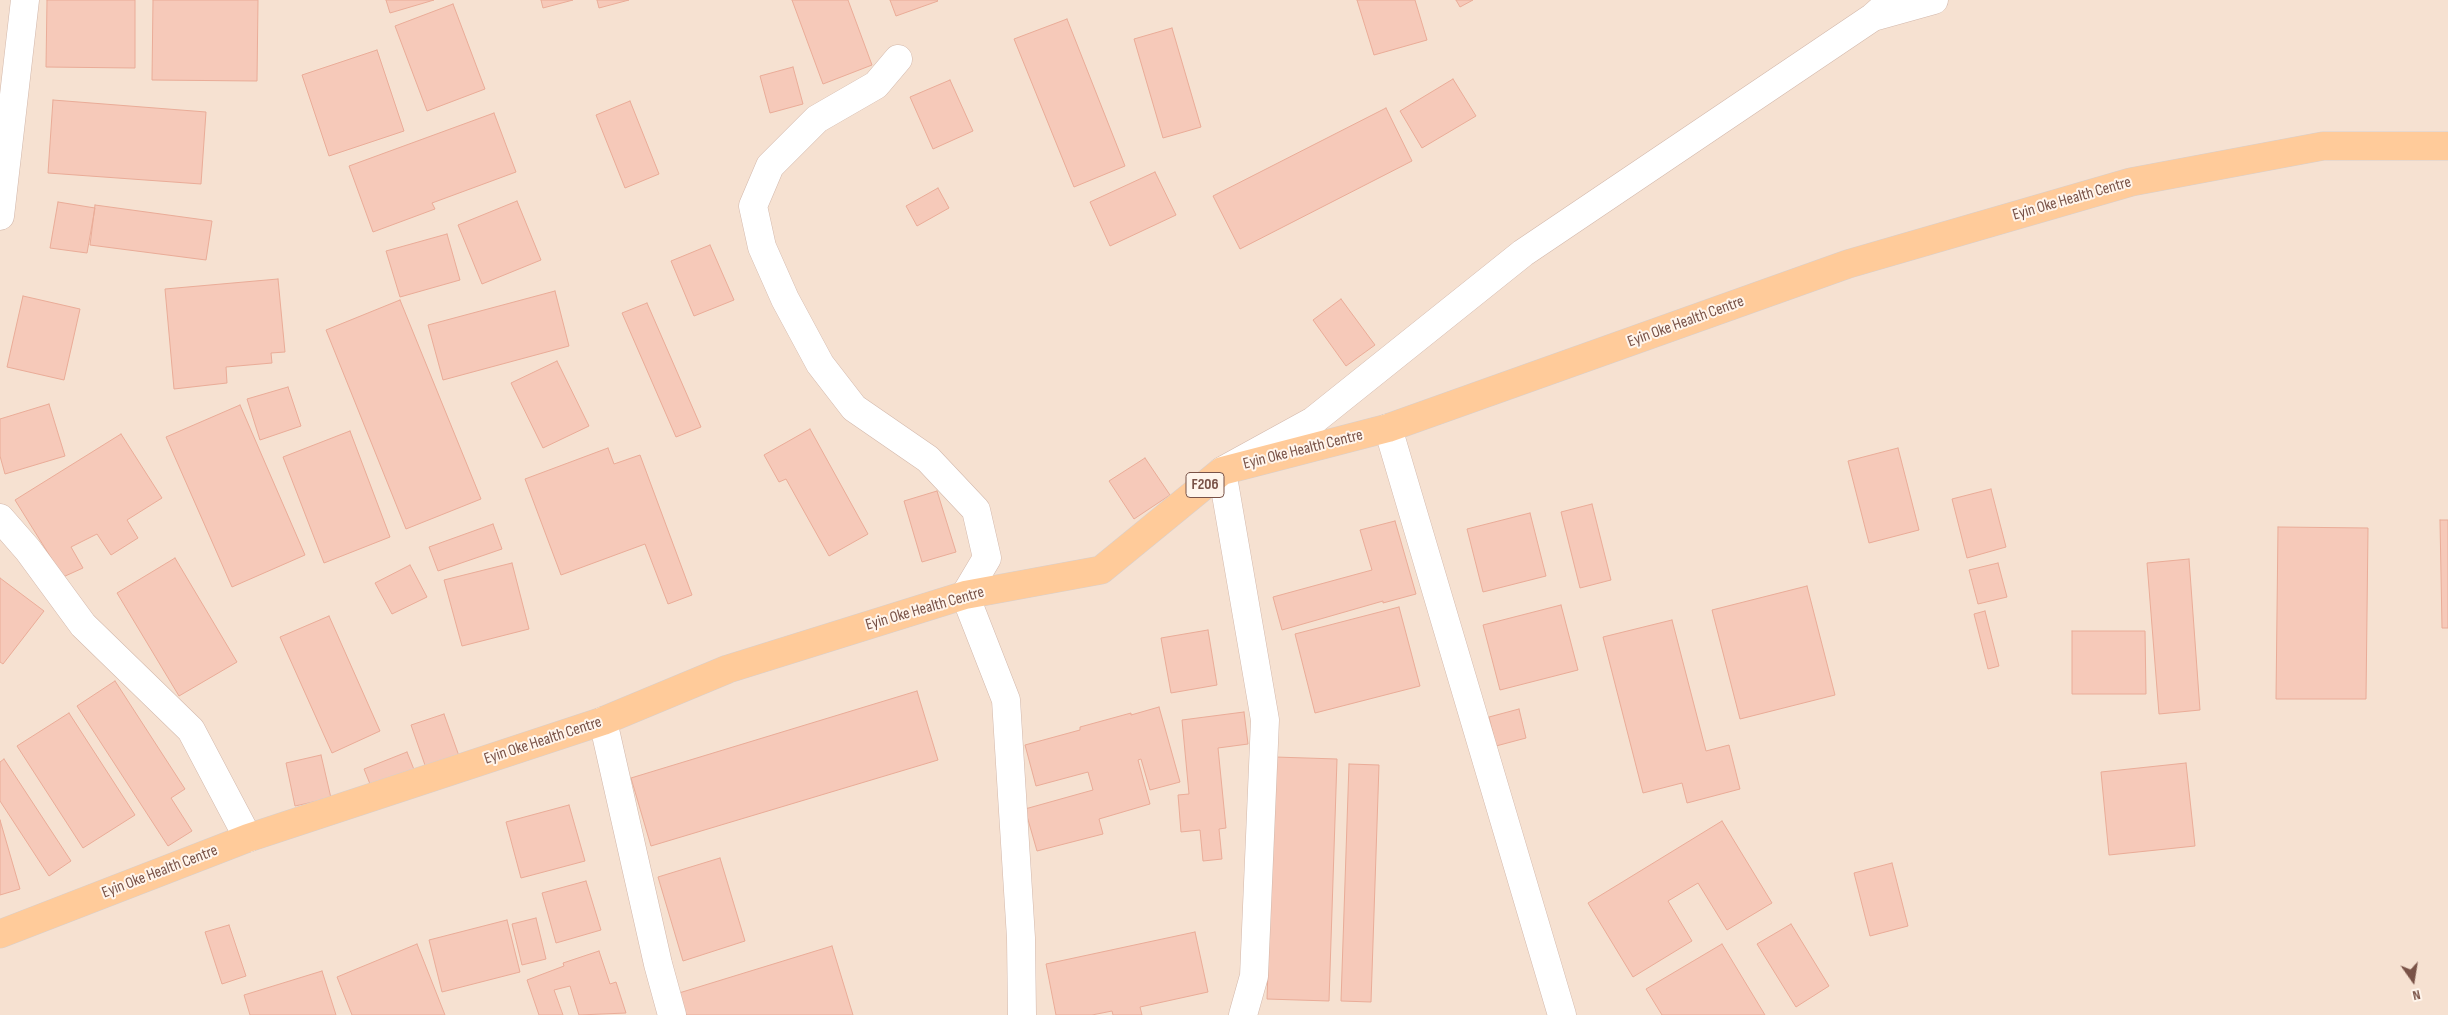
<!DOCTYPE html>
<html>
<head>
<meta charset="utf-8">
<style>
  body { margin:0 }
  #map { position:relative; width:2448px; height:1015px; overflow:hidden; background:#fef0e4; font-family:"Sofia Sans Condensed",sans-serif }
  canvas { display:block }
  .north { position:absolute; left:2388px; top:955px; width:50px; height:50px; -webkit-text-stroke:4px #fff5ec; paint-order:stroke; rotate:167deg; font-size:14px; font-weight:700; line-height:20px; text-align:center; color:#795247 }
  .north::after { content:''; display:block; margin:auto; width:18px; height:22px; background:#795247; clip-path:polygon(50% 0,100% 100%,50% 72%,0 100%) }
</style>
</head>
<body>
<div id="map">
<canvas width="2448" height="1015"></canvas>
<div class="north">N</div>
</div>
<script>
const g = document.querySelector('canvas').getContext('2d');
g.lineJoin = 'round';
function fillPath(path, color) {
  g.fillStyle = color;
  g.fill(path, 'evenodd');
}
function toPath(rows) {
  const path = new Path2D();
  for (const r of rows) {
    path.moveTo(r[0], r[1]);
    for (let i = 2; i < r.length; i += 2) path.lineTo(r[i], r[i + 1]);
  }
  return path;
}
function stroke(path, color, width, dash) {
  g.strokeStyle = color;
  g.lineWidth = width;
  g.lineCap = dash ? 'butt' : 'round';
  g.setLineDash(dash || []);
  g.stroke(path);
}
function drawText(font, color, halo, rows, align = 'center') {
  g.font = font + ' "Sofia Sans Condensed",sans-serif';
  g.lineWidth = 4;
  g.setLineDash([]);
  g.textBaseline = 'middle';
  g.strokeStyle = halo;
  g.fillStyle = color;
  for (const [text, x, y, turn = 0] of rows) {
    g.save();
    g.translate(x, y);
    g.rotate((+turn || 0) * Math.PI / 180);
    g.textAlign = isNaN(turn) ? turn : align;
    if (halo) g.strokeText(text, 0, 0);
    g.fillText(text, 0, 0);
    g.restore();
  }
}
const residential = toPath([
  [0,0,2448,0,2448,1015,0,1015]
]);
const building = toPath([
  [47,0,135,0,135,68,46,67,47,0],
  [153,0,258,0,257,81,152,80,153,0],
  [386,0,434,0,390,13,386,0],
  [541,0,573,0,543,8,541,0],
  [597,0,629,0,599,8,597,0],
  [792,0,848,0,872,65,823,84,792,0],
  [890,0,937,0,938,1,896,16,890,0],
  [1357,0,1415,0,1427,40,1374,55,1357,0],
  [1456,0,1473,0,1460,7,1456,0],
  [453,4,485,89,427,111,395,26,453,4],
  [1067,19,1125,166,1074,187,1014,39,1067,19],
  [1172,28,1201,127,1163,138,1134,39,1172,28],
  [377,50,404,131,329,156,302,75,377,50],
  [793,67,803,104,770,113,760,76,793,67],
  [1453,79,1476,116,1422,148,1400,111,1453,79],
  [950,80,973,131,933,149,910,97,950,80],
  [53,100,206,112,201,184,48,173,53,100],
  [630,101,659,174,625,188,596,115,630,101],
  [1386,108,1412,161,1240,249,1213,196,1386,108],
  [494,113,516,172,432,203,435,209,373,232,349,166,494,113],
  [1155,172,1176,215,1110,246,1090,202,1155,172],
  [938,188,949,208,917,226,906,206,938,188],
  [517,201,541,260,482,284,458,225,517,201],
  [58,202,95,208,87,253,50,248,58,202],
  [95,205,212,221,206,260,90,245,95,205],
  [447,234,460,280,400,297,386,251,447,234],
  [710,245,734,300,694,316,671,261,710,245],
  [278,279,285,352,271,353,272,363,226,367,227,383,174,389,165,289,278,279],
  [555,291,569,346,443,380,428,325,555,291],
  [23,296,80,309,64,380,7,367,23,296],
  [1341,299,1375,345,1346,366,1313,320,1341,299],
  [400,300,481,499,406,529,326,330,400,300],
  [647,303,701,427,676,437,622,313,647,303],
  [557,361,589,426,543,448,511,383,557,361],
  [288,387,301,426,260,440,247,399,288,387],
  [49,404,65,456,5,474,0,456,0,419,49,404],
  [240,405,305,555,232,587,166,437,240,405],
  [810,429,868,534,829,556,786,479,779,482,764,455,810,429],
  [350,431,390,537,324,563,283,457,350,431],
  [121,434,162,498,127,520,138,538,111,555,97,534,71,547,83,568,63,577,15,500,121,434],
  [608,448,614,464,640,455,692,595,668,604,645,544,561,575,525,479,608,448],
  [1898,448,1919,530,1869,543,1848,461,1898,448],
  [1145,458,1170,495,1134,519,1109,481,1145,458],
  [1991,489,2006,547,1967,558,1952,499,1991,489],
  [937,491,956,552,922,562,904,501,937,491],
  [1592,504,1611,580,1580,588,1561,512,1592,504],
  [1530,513,1546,576,1483,592,1467,529,1530,513],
  [2440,520,2448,520,2448,628,2442,628,2440,520],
  [1395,521,1416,594,1383,603,1383,601,1282,630,1273,597,1372,570,1360,530,1395,521],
  [493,524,502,549,438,571,429,547,493,524],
  [2278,527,2368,528,2366,699,2276,699,2278,527],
  [175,558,237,662,179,696,117,593,175,558],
  [2189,559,2200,710,2159,714,2147,563,2189,559],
  [512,563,529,629,462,646,444,580,512,563],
  [1998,563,2007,597,1978,604,1969,570,1998,563],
  [410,565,427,597,392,614,375,583,410,565],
  [0,578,44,611,3,664,0,662,0,578],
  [1807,586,1835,695,1740,719,1712,610,1807,586],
  [1561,605,1578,670,1500,690,1483,625,1561,605],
  [1399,607,1420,686,1315,713,1295,634,1399,607],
  [1985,611,1999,666,1988,669,1974,614,1985,611],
  [329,616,380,731,332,753,280,637,329,616],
  [1672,620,1706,751,1729,745,1740,789,1687,803,1682,783,1643,793,1603,637,1672,620],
  [1208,630,1217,685,1171,693,1161,638,1208,630],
  [2072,631,2145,631,2146,694,2072,694,2072,631],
  [115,681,185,789,171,798,192,831,168,846,77,706,115,681],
  [917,691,938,760,651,846,631,778,917,691],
  [1159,707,1180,782,1150,790,1141,759,1138,760,1150,804,1099,819,1103,834,1037,851,1025,809,1093,790,1088,772,1036,786,1025,745,1080,730,1080,727,1131,713,1131,715,1159,707],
  [1519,709,1526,738,1496,746,1489,717,1519,709],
  [1244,712,1248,744,1218,748,1226,828,1219,829,1222,859,1203,861,1200,830,1181,832,1178,795,1189,794,1182,720,1244,712],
  [69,713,135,815,83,848,17,746,69,713],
  [444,714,459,756,426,768,411,725,444,714],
  [407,752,415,772,372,789,364,769,407,752],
  [321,755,331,798,295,806,286,763,321,755],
  [1275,757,1337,759,1329,1001,1267,999,1275,757],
  [4,759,71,861,49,876,0,801,0,762,4,759],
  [2186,763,2195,846,2109,855,2101,772,2186,763],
  [1349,764,1379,765,1371,1002,1341,1001,1349,764],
  [569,805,585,861,521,878,506,822,569,805],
  [0,820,20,889,0,895,0,820],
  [1722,821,1772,903,1727,930,1698,883,1668,901,1692,941,1633,977,1588,903,1722,821],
  [720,858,745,941,683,961,658,877,720,858],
  [1892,863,1908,926,1870,936,1854,873,1892,863],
  [586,881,601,930,556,943,542,893,586,881],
  [536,918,546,959,522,965,512,924,536,918],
  [507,920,520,972,442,992,429,940,507,920],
  [1791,924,1829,986,1796,1007,1757,944,1791,924],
  [229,925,246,976,222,984,205,932,229,925],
  [1195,932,1208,992,1140,1007,1142,1015,1113,1015,1112,1011,1092,1015,1056,1015,1046,964,1195,932],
  [417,944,445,1015,352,1015,337,977,417,944],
  [1722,944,1765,1015,1662,1015,1646,989,1722,944],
  [832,946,853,1015,686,1015,679,993,832,946],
  [599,951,610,984,616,982,626,1013,579,1015,570,986,554,990,563,1015,539,1015,527,980,564,966,563,963,599,951],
  [322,971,336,1015,250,1015,244,995,322,971]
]);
const minor = toPath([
  [1873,17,1934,0],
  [898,59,876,85,817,119,770,166,753,206,762,247,785,299,820,364,854,408,928,459,976,510,987,558,965,595,1006,700,1021,938,1022,1015],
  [0,216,25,0],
  [1388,428,1562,1015],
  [0,518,28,550,83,625,191,730,248,838],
  [603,721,658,964,672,1015],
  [1243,1015,1254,976,1265,720,1222,471,1313,421,1523,253,1873,17,1892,0]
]);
const primary = toPath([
  [0,934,248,838,603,721,728,669,965,595,1101,570,1222,471,1388,428,1848,264,2131,182,2323,146,2448,146]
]);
const shields = [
  [1205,485,38]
];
const shieldNames = [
  ["F206",1205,485]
];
const streetNames = [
  ["Eyin Oke Health Centre",2072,199,-16],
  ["Eyin Oke Health Centre",1686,322,-20],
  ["Eyin Oke Health Centre",1303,450,-14],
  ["Eyin Oke Health Centre",925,609,-16],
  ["Eyin Oke Health Centre",543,741,-18],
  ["Eyin Oke Health Centre",160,872,-21]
];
fillPath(residential, '#f6e1d1');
fillPath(building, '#f6c9b9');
stroke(building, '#eaac98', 1);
stroke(minor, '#d3b8ab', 29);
stroke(primary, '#d9cfcb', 29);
stroke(minor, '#fff', 28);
stroke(primary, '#ffcb9a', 28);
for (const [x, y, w] of shields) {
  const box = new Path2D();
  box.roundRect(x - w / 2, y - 12.5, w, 25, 4);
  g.fillStyle = '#fff5ec';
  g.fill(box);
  stroke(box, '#795247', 1);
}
drawText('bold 15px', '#795247', null, shieldNames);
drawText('16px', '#795247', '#fff5ec', streetNames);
</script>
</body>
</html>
